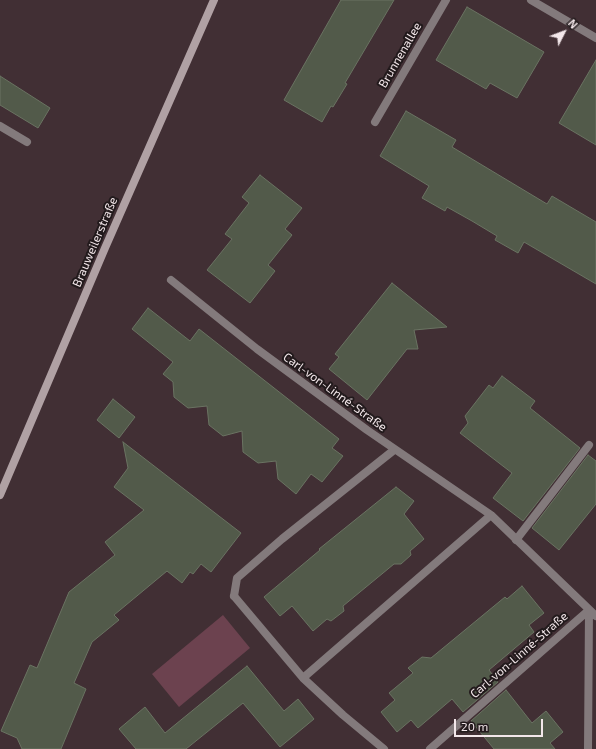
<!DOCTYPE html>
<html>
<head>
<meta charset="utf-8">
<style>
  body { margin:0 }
  #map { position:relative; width:596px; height:749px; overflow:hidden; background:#412f34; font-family:"Exo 2",sans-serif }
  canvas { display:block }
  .north { position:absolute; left:544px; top:12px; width:40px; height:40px; -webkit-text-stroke:3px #221a1c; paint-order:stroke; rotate:48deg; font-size:11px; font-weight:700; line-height:16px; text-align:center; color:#f3e7ea }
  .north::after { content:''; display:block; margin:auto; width:14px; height:18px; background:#f3e7ea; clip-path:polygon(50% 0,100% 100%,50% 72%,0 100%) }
  .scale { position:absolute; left:454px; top:719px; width:89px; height:18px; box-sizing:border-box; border:2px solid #f3e7ea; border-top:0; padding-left:5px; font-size:12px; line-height:14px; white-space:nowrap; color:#f3e7ea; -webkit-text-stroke:3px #221a1c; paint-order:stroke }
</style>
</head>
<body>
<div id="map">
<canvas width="596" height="749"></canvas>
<div class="north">N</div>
<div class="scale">20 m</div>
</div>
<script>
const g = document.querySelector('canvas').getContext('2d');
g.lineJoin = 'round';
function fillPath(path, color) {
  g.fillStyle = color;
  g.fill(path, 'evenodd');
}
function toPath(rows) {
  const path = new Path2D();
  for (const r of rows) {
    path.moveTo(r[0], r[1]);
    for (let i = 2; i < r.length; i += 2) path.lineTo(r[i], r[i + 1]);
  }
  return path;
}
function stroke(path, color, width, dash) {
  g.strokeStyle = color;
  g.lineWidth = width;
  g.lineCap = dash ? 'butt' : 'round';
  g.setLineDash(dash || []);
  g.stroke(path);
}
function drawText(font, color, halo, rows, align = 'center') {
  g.font = font + ' "Exo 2",sans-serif';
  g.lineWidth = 4;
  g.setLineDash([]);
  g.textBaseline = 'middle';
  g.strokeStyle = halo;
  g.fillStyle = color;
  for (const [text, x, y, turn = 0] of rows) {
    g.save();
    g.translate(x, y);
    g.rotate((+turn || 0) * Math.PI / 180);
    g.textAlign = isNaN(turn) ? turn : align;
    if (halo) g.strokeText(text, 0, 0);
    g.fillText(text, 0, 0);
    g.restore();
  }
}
const green = toPath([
  [223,615,250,648,179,707,152,674]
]);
const building = toPath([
  [341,0,394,0,345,83,347,84,333,107,331,106,322,122,284,100,341,0],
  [467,7,544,52,517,98,490,83,486,89,436,60,467,7],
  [596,60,596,145,559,123,596,60],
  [0,76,50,108,38,128,0,105,0,76],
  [406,111,456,140,452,147,547,204,552,196,596,222,596,284,524,242,518,253,495,240,497,236,472,221,447,207,445,211,422,198,429,186,380,156,406,111],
  [260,175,302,208,285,229,292,235,268,265,275,271,250,303,207,270,232,239,225,234,249,203,242,197,260,175],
  [392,283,447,327,414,330,418,349,407,349,367,400,329,369,339,357,335,354,392,283],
  [148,308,190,341,199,329,339,439,332,448,343,456,322,482,311,474,296,494,278,479,276,461,258,463,243,452,242,431,223,436,209,425,207,406,188,408,174,397,173,382,163,374,173,362,132,329,148,308],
  [502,376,535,401,530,408,580,448,523,521,493,498,512,473,460,433,468,423,465,416,489,385,493,388,502,376],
  [113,399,135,417,119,438,97,420,113,399],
  [123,442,241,533,211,572,201,564,193,574,190,572,182,583,167,571,114,615,119,620,92,642,74,683,86,689,61,749,22,749,17,738,1,731,30,665,37,668,69,592,115,555,105,542,144,510,114,487,128,468,123,442],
  [588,455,596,461,596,504,559,550,532,528,588,455],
  [396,487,414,501,404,514,424,539,410,551,411,555,401,564,394,564,343,606,344,611,331,621,327,619,313,631,292,606,280,616,264,597,320,550,319,549,396,487],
  [522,586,544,613,529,625,534,632,489,670,498,682,463,712,452,699,418,728,411,720,397,732,381,712,395,700,389,693,413,673,408,668,422,657,431,658,505,597,507,599,522,586],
  [247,666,284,711,298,699,314,719,280,747,243,703,186,749,136,749,119,729,145,707,165,733,247,666],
  [506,690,532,723,546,711,563,732,550,743,555,749,494,749,471,721,506,690]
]);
const lane = toPath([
  [0,126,27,142],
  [516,540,589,445],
  [234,596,237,578,282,539,394,450]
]);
const street = toPath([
  [531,0,596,38],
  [375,122,446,0],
  [171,280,257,349,367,430,491,515,596,616],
  [234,596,303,678,343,715,384,749],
  [303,678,491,515],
  [430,749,589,610],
  [588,749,589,610]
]);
const secondary = toPath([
  [0,495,105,248,214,0]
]);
const streetNames = [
  ["Brunnenallee",400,55,-60],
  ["Brauweilerstraße",95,242,-67],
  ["Carl-von-Linné-Straße",335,392,36],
  ["Carl-von-Linné-Straße",519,655,-41]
];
fillPath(green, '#6c424f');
fillPath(building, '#525a4a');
stroke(building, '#6a7362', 1);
stroke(lane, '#837a7c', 8);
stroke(street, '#837a7c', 8);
stroke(secondary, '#b0a1a4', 8);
drawText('12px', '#f3e7ea', '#221a1c', streetNames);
</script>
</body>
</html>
